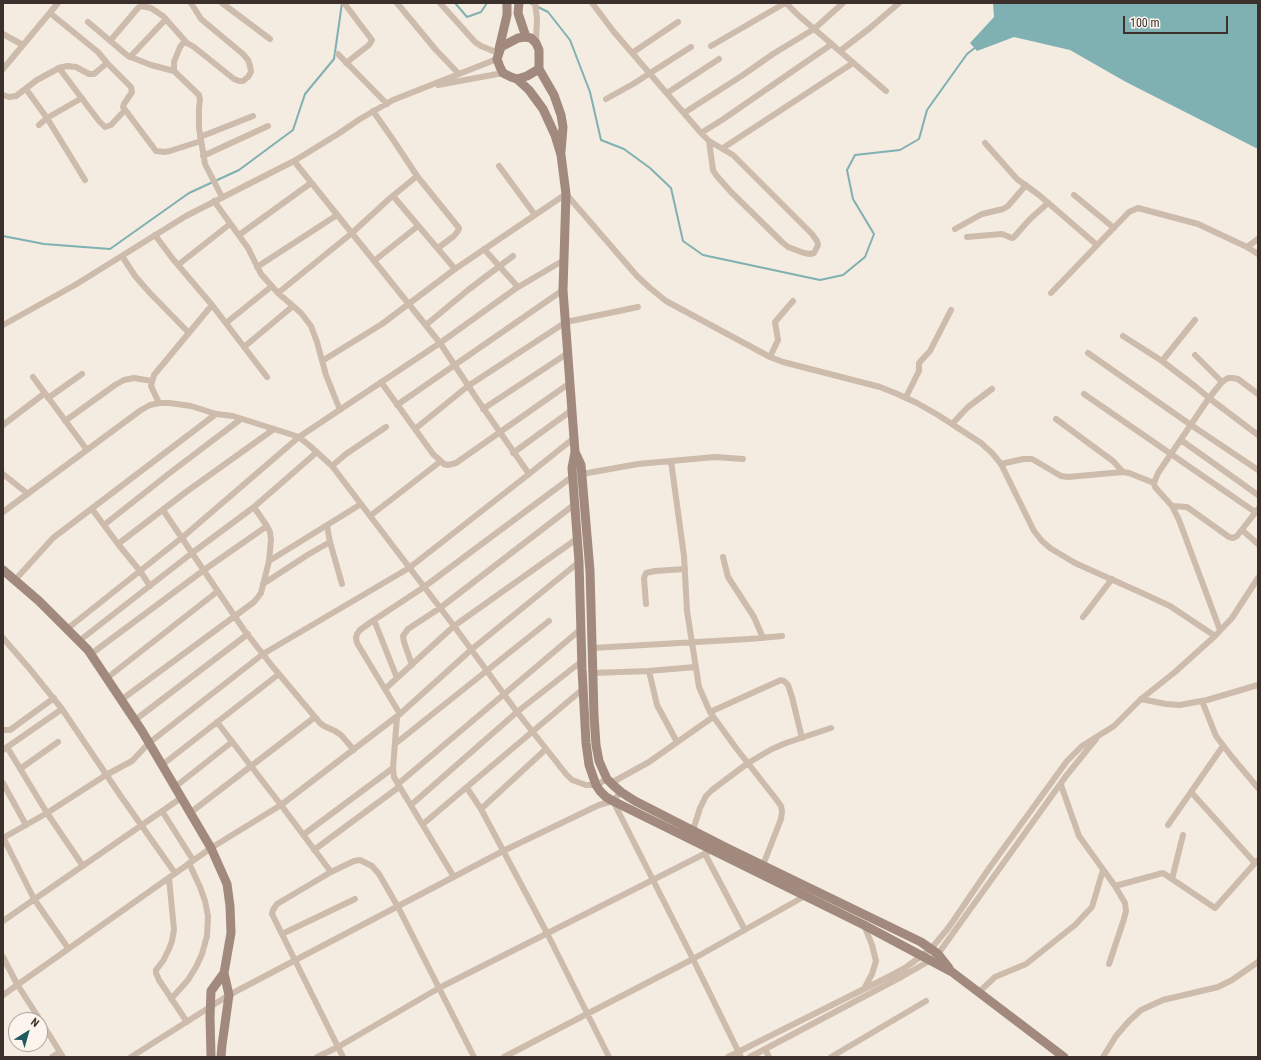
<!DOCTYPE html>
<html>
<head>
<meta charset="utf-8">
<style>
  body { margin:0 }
  #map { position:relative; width:1261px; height:1060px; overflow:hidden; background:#f4ebe1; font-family:"Roboto Condensed",sans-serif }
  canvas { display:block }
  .frame { position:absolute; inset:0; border:4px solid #3b302b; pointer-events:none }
  .north { position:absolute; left:8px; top:1012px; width:40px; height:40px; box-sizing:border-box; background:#fbf5ee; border:1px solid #aea6a0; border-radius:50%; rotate:37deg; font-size:11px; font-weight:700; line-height:16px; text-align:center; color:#3b302b }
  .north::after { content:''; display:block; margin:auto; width:14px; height:18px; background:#1f5a5e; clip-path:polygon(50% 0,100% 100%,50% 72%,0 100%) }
  .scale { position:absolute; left:1123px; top:16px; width:105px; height:18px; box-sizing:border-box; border:2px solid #3b302b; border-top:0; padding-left:5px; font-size:12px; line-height:14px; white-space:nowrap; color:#3b302b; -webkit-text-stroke:3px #fbf5ee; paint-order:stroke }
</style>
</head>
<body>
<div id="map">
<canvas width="1261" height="1060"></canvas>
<div class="frame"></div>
<div class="north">N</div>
<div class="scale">100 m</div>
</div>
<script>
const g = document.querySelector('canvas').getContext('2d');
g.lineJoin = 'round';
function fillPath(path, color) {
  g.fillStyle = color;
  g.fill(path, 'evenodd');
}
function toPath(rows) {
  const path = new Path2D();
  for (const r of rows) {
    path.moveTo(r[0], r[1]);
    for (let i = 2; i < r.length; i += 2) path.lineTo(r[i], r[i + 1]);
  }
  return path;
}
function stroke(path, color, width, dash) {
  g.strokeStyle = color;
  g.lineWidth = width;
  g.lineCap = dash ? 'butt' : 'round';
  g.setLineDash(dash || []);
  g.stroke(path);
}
const water = toPath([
  [993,3,1258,3,1258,149,1126,82,1070,50,1014,37,977,51,970,43,994,17]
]);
const stream = toPath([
  [455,3,467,17,481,12,487,3],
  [530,3,548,12,570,40,590,92,601,140,624,149,650,168,671,188,683,241,703,255,820,280,843,275,865,257,874,234,853,199,847,170,855,155,900,150,919,139,927,110,967,54,976,47],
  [3,236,44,244,110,249,189,193,239,170,293,130,305,94,334,59,342,3]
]);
const street = toPath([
  [191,3,201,19,243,54,248,60,250,66,251,72,248,77,243,81,239,81,234,79,194,47,187,43,183,43,180,47,174,62,174,71,199,95,200,100,199,108,199,128,205,164,222,197],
  [222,3,270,39],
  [344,3,372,40,369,45,346,63],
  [397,3,436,50,459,74],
  [440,3,475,42,481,46,498,53],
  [535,3,537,18,536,43],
  [592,3,614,32,701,133,709,141,733,155,812,234,817,241,818,245,814,253,810,254,804,253,788,247,782,242,731,192,716,175,713,170,709,141],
  [786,3,798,15,886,91],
  [50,13,98,52,107,63,131,87,132,92,124,104,123,107,156,151,164,152,170,151,201,141],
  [88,22,128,56,151,65,174,71],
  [3,34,23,45],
  [110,41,138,8,141,6,151,8,163,16,187,43],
  [711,46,785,3],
  [840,51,870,28,899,3],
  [632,53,678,22],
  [338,54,387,104],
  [130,57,166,19],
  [59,68,99,121,105,127,111,125,125,110],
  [3,69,58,3],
  [438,85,503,73],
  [26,89,47,118,85,180],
  [667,93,719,59],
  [3,95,9,97,16,96,37,80,59,68,67,66,76,67,89,74,94,74,107,63],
  [606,99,633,84,691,47],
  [373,111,394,141,417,176,459,228,458,231,454,236,438,248],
  [684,113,743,75,773,54,814,29,843,3],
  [39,125,47,118,82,98],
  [701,133,722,120,832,44],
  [200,137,253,116],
  [985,143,1017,179,1039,195,1097,245],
  [723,148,853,63],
  [203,156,268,126],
  [294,161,440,343,477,399,529,474],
  [499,166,535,215],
  [1074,195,1114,228],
  [393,196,455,269],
  [214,201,248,248,261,274,278,293,301,313,311,326,317,342,326,375,340,410],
  [955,229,982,214,1003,209,1008,206,1026,185],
  [155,235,172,258,212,305,267,377],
  [239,235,311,183],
  [967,237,1002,234,1012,238,1014,237,1030,219,1048,203],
  [1247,247,1258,239],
  [484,249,518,287],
  [122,256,135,276,149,292,189,333],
  [374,261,418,226],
  [178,265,230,224],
  [257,267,337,215],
  [278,293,352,233,389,199,417,176],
  [1051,293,1129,212,1138,208,1198,224,1247,247,1258,254],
  [226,323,272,286],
  [3,325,75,285,186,216,294,161,338,134,360,119,393,100,497,59],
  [426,325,468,290,513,256],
  [1123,336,1162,361,1196,387,1209,398,1158,473,1154,483,1155,487,1172,506,1179,520,1220,630],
  [244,347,293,306],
  [1088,353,1191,425,1258,470],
  [1195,355,1222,382],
  [770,357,778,340,775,322,793,301],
  [322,361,382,324,455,269,566,194,637,276,650,288,666,301,770,357,783,362,880,387,895,393,917,403,938,415,981,443,992,453,1001,464,1034,531,1042,541,1050,548,1075,563,1142,593,1170,606,1215,636],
  [1162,361,1195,320],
  [33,377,87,450],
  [381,382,433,454,444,464,448,465,456,463,570,383],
  [1084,394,1255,512],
  [1258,394,1238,379,1232,378,1228,378,1222,382,1209,398,1258,435],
  [906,397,919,371,919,363,930,351,951,310],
  [48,398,82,374],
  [159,403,151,386,154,375,212,305],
  [397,405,563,290],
  [483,409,568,353],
  [1056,419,1102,453,1113,461,1123,472],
  [65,421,115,385,124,380,134,378,152,381],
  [952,424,968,407,992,389],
  [3,425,45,393],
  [415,429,468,386,566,322,638,307],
  [1181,440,1258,495],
  [513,453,572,410],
  [671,461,684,556,687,611,699,687,710,712,736,748,776,799,781,806,782,811,781,819,763,865],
  [1001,464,1023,459,1032,459,1061,476,1068,477,1123,472,1129,473,1154,483],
  [332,466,346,454,386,427],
  [3,474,28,494],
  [582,474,638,464,715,457,743,459],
  [1172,506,1187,507,1229,537,1233,538,1237,536,1258,509],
  [92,509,118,544,140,571,150,586],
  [163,510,244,630,273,667,320,723,324,726,335,731,341,735,354,750],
  [3,512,141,410,150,405,159,403,169,403,191,406,216,414,233,416,299,437,310,446,332,466,454,626,517,712,566,774,572,780,586,785,596,785,607,779],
  [370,516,441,461],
  [104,525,171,472,241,419],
  [327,526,330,542,342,584],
  [1242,530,1258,544],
  [118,544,186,492,274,429],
  [723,557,728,577,754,617,763,638],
  [269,561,361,504],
  [15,580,53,538,216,414],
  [263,584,309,554,330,542],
  [646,604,644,578,646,573,655,571,685,569],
  [1083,617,1112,579],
  [374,620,397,678],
  [67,629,184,536,299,437,440,343,515,289,564,260],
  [3,638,29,668,62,709,120,795,175,873],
  [79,641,192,553,254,507,317,452],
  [592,648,749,639,782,636],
  [91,654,204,570,267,526],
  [412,665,404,642,403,636,408,629,440,608,575,504],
  [649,671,657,705,677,742],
  [592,673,649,671,695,667],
  [107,678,218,591],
  [385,689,454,626,578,538],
  [1141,699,1166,704,1180,705,1207,700,1258,685],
  [121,700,254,602,258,597,261,593,269,561,271,540,270,532,267,526,254,507],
  [1202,701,1216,736,1232,757,1258,788],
  [710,712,781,680,784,681,788,685,792,697,802,738],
  [400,714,357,643,356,638,357,634,360,630,371,622,424,587,573,476],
  [397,717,393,768,394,777,398,784,454,877],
  [135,720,248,634],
  [217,722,281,805,331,872],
  [3,730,10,730,54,698],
  [395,744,549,621],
  [7,747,47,813,83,866],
  [3,750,62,709],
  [162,765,279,674],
  [20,769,58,742],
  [3,783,26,825],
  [611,783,649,762,713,717],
  [398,784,581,629],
  [1061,785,1079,836,1115,886,1125,903,1126,911,1124,919,1109,964],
  [175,787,232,742],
  [467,788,481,809,547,933,609,1057],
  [1191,792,1255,863,1257,861],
  [613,801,693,959,741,1057],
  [411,805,517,712,582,661],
  [481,809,546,749],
  [162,811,193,860],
  [190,813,315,717],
  [423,824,583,689],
  [1168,825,1223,746],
  [693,830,700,808,706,796,712,790,748,763,772,749,786,743,831,728],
  [303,835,393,768],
  [3,837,34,899,68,948],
  [3,838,47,813,106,775,132,761,149,743,263,654,409,568,529,474,574,438],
  [314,850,399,787],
  [705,854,745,930],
  [169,878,174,930,172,941,169,949,163,961,156,970,156,973,159,980,187,1022],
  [1172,879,1183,835],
  [1115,886,1163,873,1215,908,1255,863],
  [3,921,181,798],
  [282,934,355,899],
  [3,957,17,984,40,1020],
  [864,989,872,974,876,961,872,945,864,925],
  [979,992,995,977,1026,964,1075,925,1092,907,1103,870],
  [3,995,211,848,281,805,400,714,472,649,579,562],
  [171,999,188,980,196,967,202,954,207,936,208,916,205,901,200,887,189,863],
  [40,1020,63,1057],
  [765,1049,769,1057],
  [52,1057,60,1052],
  [131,1057,229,995,503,851,599,805,613,801,621,792],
  [317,1057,338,1047,439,988,712,850],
  [343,1057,272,914,273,910,277,904,331,872,354,861,360,860,372,866,379,874,398,907,474,1057],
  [504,1057,693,959,805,896],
  [728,1057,890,976,905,968,931,949,949,927,990,867,1067,761,1082,746,1114,726,1141,699,1175,672,1215,636,1232,618,1258,578],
  [750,1057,903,976,931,960,938,954,1066,776,1096,739],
  [831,1057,926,1001],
  [1103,1057,1116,1036,1129,1021,1141,1010,1163,1000,1218,987,1232,980,1258,962]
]);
const secondary = toPath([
  [519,3,518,13,526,37],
  [526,37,531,38,536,43,539,50,539,69,527,76,517,79,511,77,503,73,500,67,497,59,501,47,518,38,526,37],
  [499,49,507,15,507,3],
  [539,69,554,95,561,115,563,127,561,152],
  [517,79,529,90,543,109,555,135,561,155,566,194,563,290,575,452,572,468,579,562,582,669,586,743,589,765,596,785,600,791,606,797,613,801,864,925,952,972,1064,1057],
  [575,452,581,465,590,571,594,716,596,745,599,761,607,779,613,785,621,792,635,801,727,848,921,942,938,954,949,968],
  [3,570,39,601,88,650,142,731,211,848,227,884,230,906,231,933,224,973,211,991,210,1017,211,1057],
  [221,1057,222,1045,229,995,224,973]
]);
fillPath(water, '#7fb0b2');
stroke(stream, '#7fb0b2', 2);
stroke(street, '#cdbbac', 6);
stroke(secondary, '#a18a7d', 9);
</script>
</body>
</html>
